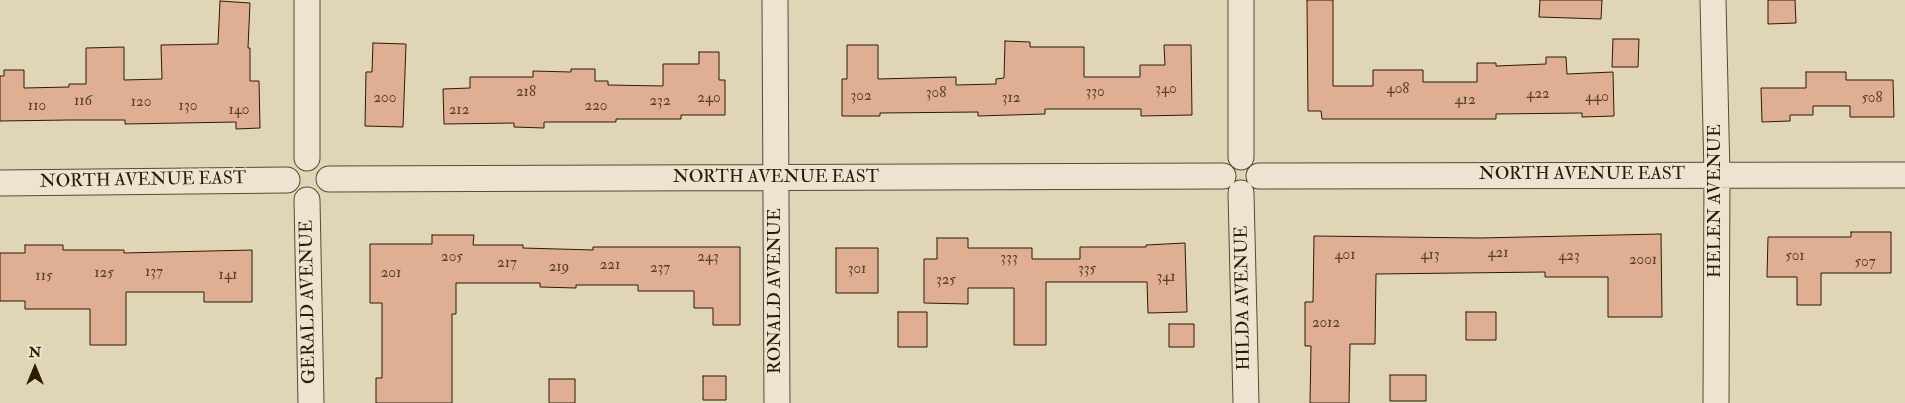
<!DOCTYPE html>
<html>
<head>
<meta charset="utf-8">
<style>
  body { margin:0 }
  #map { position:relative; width:1905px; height:403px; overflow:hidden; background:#e1d5b8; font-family:"IM FELL Double Pica",serif }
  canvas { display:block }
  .north { position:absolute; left:10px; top:343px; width:50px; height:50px; -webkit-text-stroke:4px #ece4d1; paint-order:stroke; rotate:0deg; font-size:14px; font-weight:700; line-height:20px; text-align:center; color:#2b1b05 }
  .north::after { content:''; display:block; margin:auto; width:18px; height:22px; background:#2b1b05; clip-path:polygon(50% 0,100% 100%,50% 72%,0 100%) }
</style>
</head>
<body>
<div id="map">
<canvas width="1905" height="403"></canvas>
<div class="north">N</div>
</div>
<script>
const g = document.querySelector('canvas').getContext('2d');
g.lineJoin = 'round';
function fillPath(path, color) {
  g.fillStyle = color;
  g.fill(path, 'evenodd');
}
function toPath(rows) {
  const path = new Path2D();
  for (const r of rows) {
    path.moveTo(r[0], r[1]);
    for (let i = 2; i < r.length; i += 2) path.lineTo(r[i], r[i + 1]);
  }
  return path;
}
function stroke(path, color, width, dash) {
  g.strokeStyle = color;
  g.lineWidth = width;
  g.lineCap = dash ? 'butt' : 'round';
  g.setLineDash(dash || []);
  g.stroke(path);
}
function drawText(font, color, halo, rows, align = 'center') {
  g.font = font + ' "IM FELL Double Pica",serif';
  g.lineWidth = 4.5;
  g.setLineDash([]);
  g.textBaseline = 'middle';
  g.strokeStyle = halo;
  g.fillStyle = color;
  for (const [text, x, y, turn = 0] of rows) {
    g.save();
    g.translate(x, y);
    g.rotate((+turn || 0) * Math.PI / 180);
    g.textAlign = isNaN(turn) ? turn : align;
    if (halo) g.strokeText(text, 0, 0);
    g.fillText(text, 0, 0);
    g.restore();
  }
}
const building = toPath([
  [1307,0,1333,0,1333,86,1373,86,1373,70,1423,70,1423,82,1477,82,1477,63,1496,63,1496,66,1546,64,1546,57,1566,57,1567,74,1613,72,1614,116,1582,117,1582,113,1496,114,1496,119,1322,119,1321,111,1308,111,1307,0],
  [1540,0,1602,0,1601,19,1539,17,1540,0],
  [1768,0,1795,0,1796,23,1768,24,1768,0],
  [220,1,250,3,248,48,250,48,250,81,259,81,260,128,236,129,236,122,125,124,125,120,69,120,0,121,0,76,4,76,4,70,24,70,24,88,69,87,69,84,86,84,86,48,124,47,124,80,162,79,161,45,218,44,220,1],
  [1613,39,1639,39,1638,67,1612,67,1613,39],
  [1005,41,1030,42,1030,47,1084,47,1084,77,1140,77,1140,65,1165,65,1164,45,1191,45,1192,115,1141,116,1141,109,1045,109,1045,114,978,116,978,112,880,113,880,116,842,116,842,79,847,79,847,45,878,45,878,79,956,77,956,85,996,84,996,79,1004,78,1005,41],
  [373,43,406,44,403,127,365,126,366,72,372,72,373,43],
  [699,52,719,52,719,80,725,80,725,115,681,115,681,119,616,119,616,122,544,122,544,128,514,127,514,123,444,124,443,89,470,88,470,77,533,77,533,71,571,72,571,69,595,69,595,81,608,81,608,85,663,86,663,64,699,64,699,52],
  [1806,72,1846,72,1846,80,1893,80,1894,117,1850,117,1850,106,1813,106,1813,115,1790,115,1790,121,1762,122,1761,88,1806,88,1806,72],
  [1851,232,1891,232,1891,273,1821,273,1821,305,1797,305,1797,277,1767,277,1768,237,1851,237,1851,232],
  [1661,234,1662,317,1608,317,1608,277,1545,277,1545,272,1376,274,1375,344,1350,344,1349,403,1310,403,1311,346,1305,346,1305,302,1313,302,1314,236,1480,238,1661,234],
  [432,235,474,235,473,245,523,245,523,248,593,250,593,247,740,247,740,325,713,325,713,308,694,308,694,291,638,291,638,285,576,285,576,288,540,287,540,283,456,283,456,314,452,314,452,403,376,403,376,378,382,378,382,303,370,303,370,244,432,244,432,235],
  [937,238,968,238,968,248,1032,248,1032,259,1080,259,1080,247,1146,247,1146,245,1185,243,1187,312,1148,313,1147,282,1046,282,1046,345,1014,345,1014,288,968,288,968,304,924,303,924,259,937,259,937,238],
  [25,245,63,245,63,250,124,250,124,253,252,250,252,302,204,302,204,292,126,292,126,345,90,345,90,309,25,309,25,301,0,301,0,253,25,253,25,245],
  [836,248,878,248,878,293,836,293,836,248],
  [898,312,927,312,927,347,898,347,898,312],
  [1466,312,1496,312,1496,340,1466,340,1466,312],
  [1169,324,1194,324,1194,347,1169,347,1169,324],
  [1390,375,1426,375,1426,401,1390,401,1390,375],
  [703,376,726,376,726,400,703,400,703,376],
  [549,379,575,379,575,403,549,403,549,379]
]);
const minor = toPath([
  [775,0,777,403],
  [1241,0,1241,157],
  [1713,0,1717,175,1716,403],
  [307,158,307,0],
  [1259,176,1905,175],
  [329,179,1223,176],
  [0,183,287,180],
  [1241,193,1246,403],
  [307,200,311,403]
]);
const numberNames = [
  ["340",1166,90],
  ["408",1398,90],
  ["218",526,93],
  ["330",1095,93],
  ["308",936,94],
  ["422",1538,95],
  ["302",861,97],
  ["440",1597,98],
  ["200",385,99],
  ["240",709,99],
  ["312",1011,99],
  ["508",1872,99],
  ["412",1465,101],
  ["116",83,102],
  ["232",660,102],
  ["120",141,103],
  ["110",37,107],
  ["130",188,107],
  ["220",596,107],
  ["140",239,111],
  ["212",459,111],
  ["421",1498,254],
  ["401",1345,256],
  ["413",1430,256],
  ["423",1569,257],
  ["501",1795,257],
  ["205",452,258],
  ["243",708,258],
  ["333",1009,259],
  ["2001",1643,261],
  ["507",1865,263],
  ["217",507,264],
  ["221",610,266],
  ["219",559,268],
  ["237",660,269],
  ["301",857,270],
  ["335",1087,270],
  ["137",154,273],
  ["125",104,274],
  ["201",391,274],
  ["141",228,276],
  ["115",44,277],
  ["341",1166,278],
  ["325",946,281],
  ["2012",1326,324]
];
const streetNames = [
  ["NORTH AVENUE EAST",1582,175],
  ["NORTH AVENUE EAST",776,178],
  ["NORTH AVENUE EAST",143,181,-1],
  ["HELEN AVENUE",1716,201,-90],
  ["RONALD AVENUE",776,291,-90],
  ["HILDA AVENUE",1244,298,-91],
  ["GERALD AVENUE",309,302,-91]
];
fillPath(building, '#e0af93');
stroke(building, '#2b1b05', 1);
stroke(minor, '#584a32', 27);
stroke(minor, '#ece4d1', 25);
drawText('15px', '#584028', null, numberNames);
drawText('18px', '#2b1b05', '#ece4d1', streetNames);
</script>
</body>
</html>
